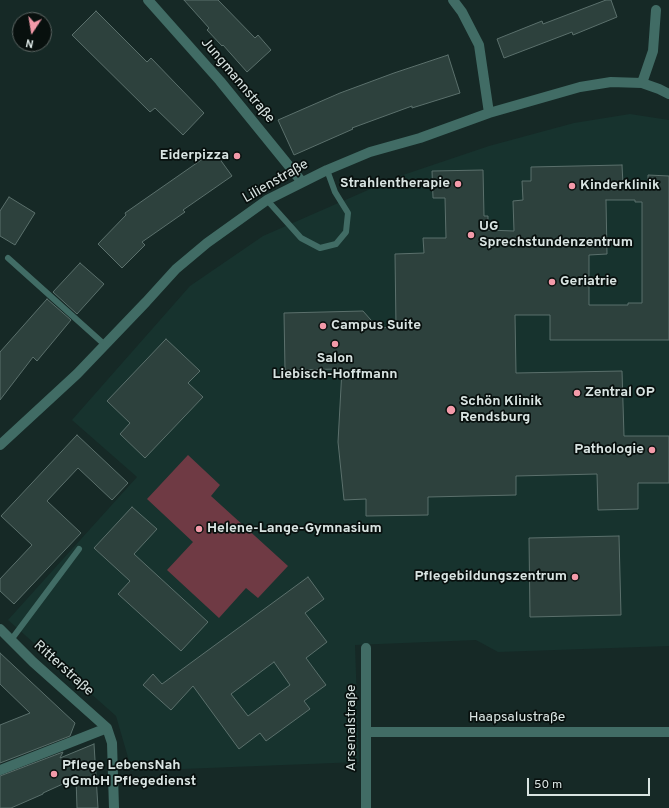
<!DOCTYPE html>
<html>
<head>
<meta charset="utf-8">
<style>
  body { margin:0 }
  #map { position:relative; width:669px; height:808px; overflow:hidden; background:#162926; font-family:Overpass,sans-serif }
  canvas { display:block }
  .north { position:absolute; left:12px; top:12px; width:40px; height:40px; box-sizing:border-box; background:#08100e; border:1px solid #5c6563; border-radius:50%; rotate:192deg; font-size:11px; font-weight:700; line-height:16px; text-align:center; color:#d9e4e2 }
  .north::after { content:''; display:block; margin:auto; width:14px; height:18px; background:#f39aa9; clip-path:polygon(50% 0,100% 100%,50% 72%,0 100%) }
  .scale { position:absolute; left:527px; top:778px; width:123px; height:18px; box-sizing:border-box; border:2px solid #d9e4e2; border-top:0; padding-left:5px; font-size:12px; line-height:14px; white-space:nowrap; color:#d9e4e2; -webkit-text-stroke:3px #08100e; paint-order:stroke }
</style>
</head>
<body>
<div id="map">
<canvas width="669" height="808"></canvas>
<div class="north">N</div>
<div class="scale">50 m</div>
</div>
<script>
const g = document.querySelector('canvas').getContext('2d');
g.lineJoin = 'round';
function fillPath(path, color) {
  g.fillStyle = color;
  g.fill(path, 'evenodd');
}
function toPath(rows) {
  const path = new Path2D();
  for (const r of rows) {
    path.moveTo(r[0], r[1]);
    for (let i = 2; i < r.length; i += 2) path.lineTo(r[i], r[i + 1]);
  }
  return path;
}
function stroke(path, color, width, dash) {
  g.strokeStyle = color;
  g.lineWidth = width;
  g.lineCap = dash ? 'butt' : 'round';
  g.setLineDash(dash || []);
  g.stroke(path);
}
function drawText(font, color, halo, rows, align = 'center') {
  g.font = font + ' Overpass,sans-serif';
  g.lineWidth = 3.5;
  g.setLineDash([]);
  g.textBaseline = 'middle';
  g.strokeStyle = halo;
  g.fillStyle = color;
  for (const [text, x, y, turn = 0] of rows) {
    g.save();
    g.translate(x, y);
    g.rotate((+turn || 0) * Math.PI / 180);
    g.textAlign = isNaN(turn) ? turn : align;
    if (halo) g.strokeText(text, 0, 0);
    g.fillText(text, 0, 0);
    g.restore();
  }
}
const built = toPath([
  [630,114,669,120,669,646,498,652,476,640,355,645,359,762,132,771,116,716,8,620,137,477,72,420,190,286,263,236,400,176,489,146,574,123]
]);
const green = toPath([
  [188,455,220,485,211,496,288,566,258,598,246,588,219,618,167,570,193,542,147,499]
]);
const building = toPath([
  [184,0,218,0,255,38,258,35,271,50,247,72,223,45,222,46,207,30,209,28,184,0],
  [606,0,611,0,617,17,573,35,572,32,504,58,497,39,542,21,543,24,606,0],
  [96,11,147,62,151,58,204,113,183,135,155,108,150,112,72,35,96,11],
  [448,55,460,93,412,108,412,106,352,128,353,129,294,155,278,120,340,93,394,73,448,55],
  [214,151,232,176,183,210,185,212,142,242,145,245,122,268,98,244,126,215,125,213,214,151],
  [622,165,623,184,648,184,648,175,669,176,669,340,550,340,550,315,515,315,516,373,622,371,624,436,669,436,669,483,638,483,638,509,598,510,597,474,516,476,516,495,428,497,428,515,366,516,366,499,344,500,338,442,342,369,285,370,284,313,363,311,378,328,396,327,395,254,424,253,423,238,446,238,445,198,433,198,432,171,483,170,484,216,488,216,488,230,514,231,513,201,523,200,522,181,531,181,531,167,622,165],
  [606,200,635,200,635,202,642,202,642,303,628,303,628,305,589,305,589,255,607,254,606,200],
  [9,197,35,213,15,245,0,236,0,211,9,197],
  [80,263,104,284,77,314,53,292,80,263],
  [47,299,71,320,37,361,33,357,0,400,0,352,47,299],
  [166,339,200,371,188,383,203,397,145,458,120,434,130,423,107,401,166,339],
  [77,435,128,483,112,500,78,468,47,501,81,533,14,604,0,591,0,579,32,545,1,516,77,435],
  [132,507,157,529,134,554,208,622,181,651,118,594,130,581,94,548,132,507],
  [619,536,621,615,530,617,529,538,619,536],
  [308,577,324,599,305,613,327,642,306,658,326,685,304,701,310,709,266,741,260,733,239,749,193,686,171,710,143,685,153,674,162,684,308,577],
  [274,662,290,685,248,716,231,694,274,662],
  [0,653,75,723,70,736,0,763,0,725,30,713,0,684,0,653],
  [94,744,98,808,77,808,76,778,43,793,43,794,11,808,0,808,0,776,63,752,60,758,94,744]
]);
const service = toPath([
  [267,200,301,238,320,248,336,244,346,232,348,213,335,192,327,170],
  [8,258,105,345],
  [11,640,79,549]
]);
const minor = toPath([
  [148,0,220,81,302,182],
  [453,0,462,12,479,45,489,113],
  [642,83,653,51,656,10],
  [0,445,77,374,146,302,176,269,207,243,267,200,327,170,370,152,420,138,489,113,580,87,611,82,642,83,659,89,669,94],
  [0,629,33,662,107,728,112,743,114,808],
  [366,732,669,732],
  [0,770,107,728],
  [366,808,366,648]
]);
const markers = [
  [237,156,4,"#f39aa9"],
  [458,184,4,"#f39aa9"],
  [572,186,4,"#f39aa9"],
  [471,235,4,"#f39aa9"],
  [552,282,4,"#f39aa9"],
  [323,326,4,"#f39aa9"],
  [335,344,4,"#f39aa9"],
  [577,393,4,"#f39aa9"],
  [451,410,5,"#f39aa9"],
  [652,450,4,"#f39aa9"],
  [199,529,4,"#f39aa9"],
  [575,577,4,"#f39aa9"],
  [54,774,4,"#f39aa9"]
];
const streetNames = [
  ["Jungmannstraße",237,81,50],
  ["Lilienstraße",276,182,-30],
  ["Ritterstraße",63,669,42],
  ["Haapsalustraße",517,718],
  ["Arsenalstraße",352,728,-90]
];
const poiNames = [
  ["Eiderpizza",229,156,"right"],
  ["Strahlentherapie",450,184,"right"],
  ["Kinderklinik",580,186],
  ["UG",479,227],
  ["Sprechstundenzentrum",479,243],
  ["Geriatrie",560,282],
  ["Campus Suite",331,326],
  ["Salon",335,359,"center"],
  ["Liebisch-Hoffmann",335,375,"center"],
  ["Zentral OP",585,393],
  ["Schön Klinik",460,402],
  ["Rendsburg",460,418],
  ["Pathologie",644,450,"right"],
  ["Helene-Lange-Gymnasium",207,529],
  ["Pflegebildungszentrum",567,577,"right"],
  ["Pflege LebensNah",62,766],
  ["gGmbH Pflegedienst",62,782]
];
fillPath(built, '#17332e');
fillPath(green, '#6f3a44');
fillPath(building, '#2d413d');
stroke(building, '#5b706c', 1);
stroke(service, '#416c65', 6);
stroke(minor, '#416c65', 10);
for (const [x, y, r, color] of markers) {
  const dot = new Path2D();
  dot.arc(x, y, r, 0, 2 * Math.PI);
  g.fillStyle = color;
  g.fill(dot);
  stroke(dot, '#08100e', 1.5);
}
drawText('14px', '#d9e4e2', '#08100e', streetNames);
drawText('bold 14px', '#d9e4e2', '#08100e', poiNames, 'left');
</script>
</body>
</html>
